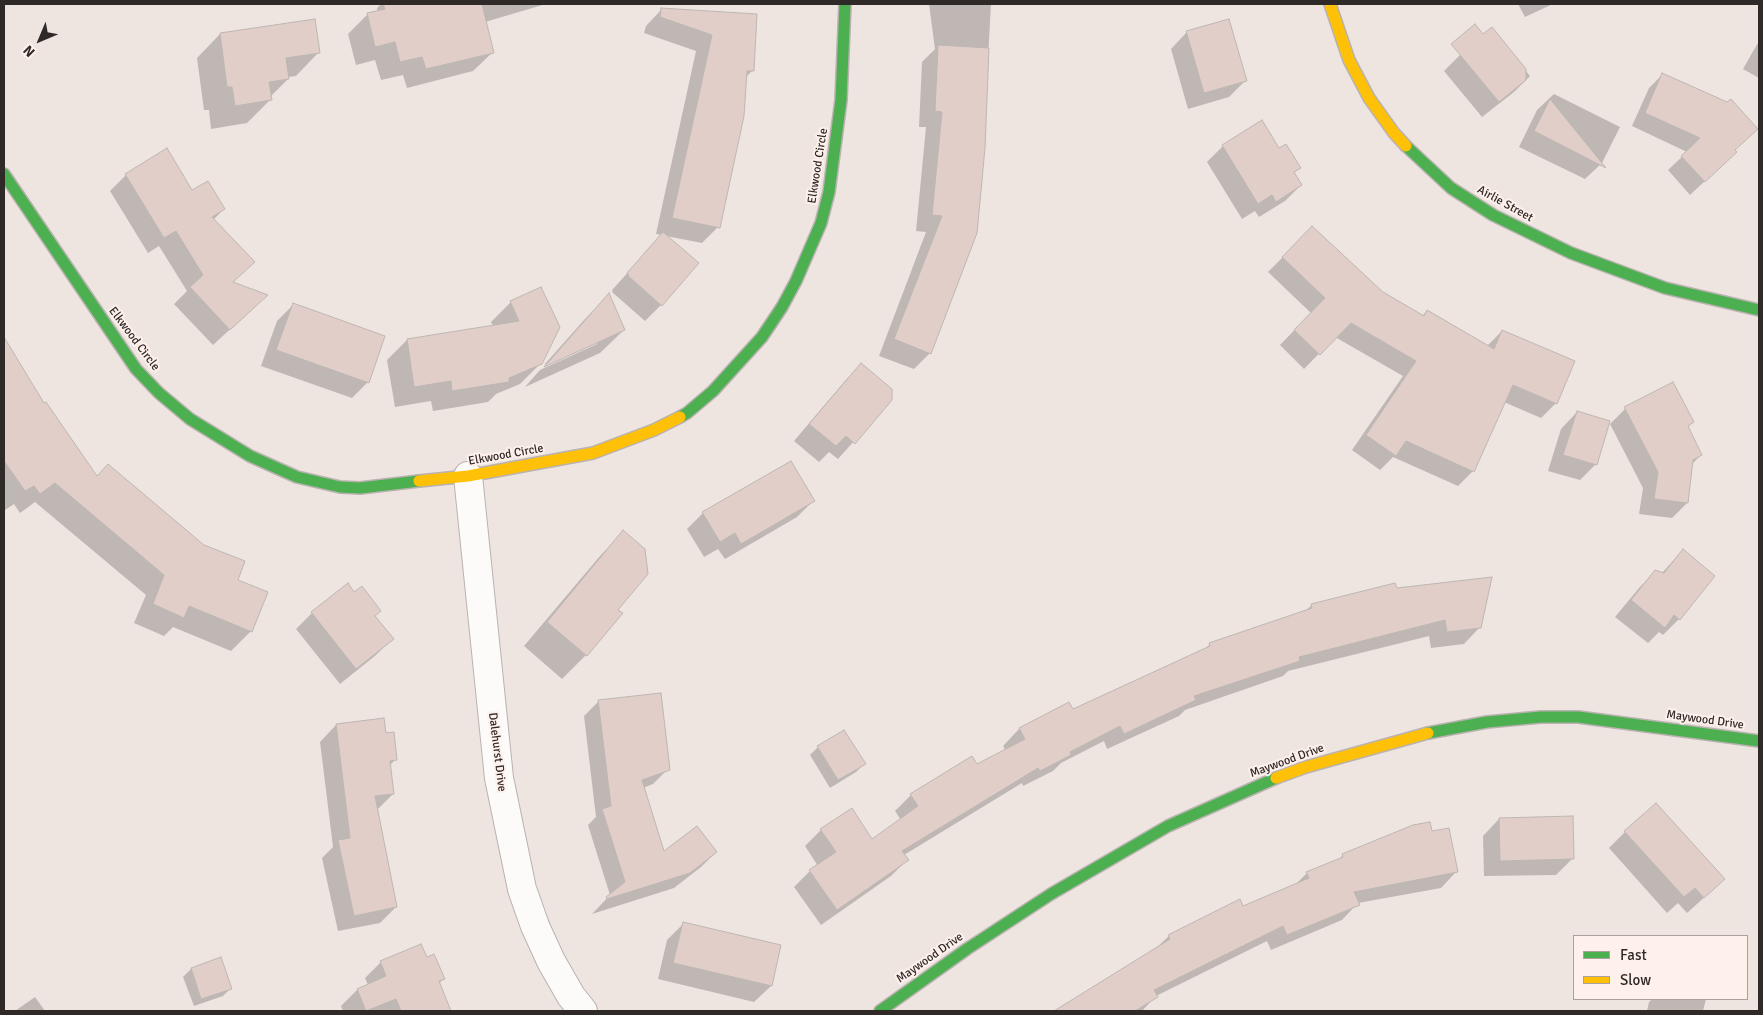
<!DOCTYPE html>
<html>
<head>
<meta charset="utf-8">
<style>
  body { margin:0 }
  #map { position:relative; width:1763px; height:1015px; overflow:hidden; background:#eee5e1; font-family:Signika,sans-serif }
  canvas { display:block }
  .frame { position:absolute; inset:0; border:5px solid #2f2927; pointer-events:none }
  .legend { position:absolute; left:1573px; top:935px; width:175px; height:65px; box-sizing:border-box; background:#fef0eb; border:1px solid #aba09d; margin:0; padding:6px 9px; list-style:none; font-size:15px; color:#2f2927 }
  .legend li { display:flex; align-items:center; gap:10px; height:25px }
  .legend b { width:25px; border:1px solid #aba09d }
  .north { position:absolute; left:15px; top:15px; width:50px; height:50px; -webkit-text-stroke:4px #fef0eb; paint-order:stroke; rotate:225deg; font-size:14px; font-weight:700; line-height:20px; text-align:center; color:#2f2927 }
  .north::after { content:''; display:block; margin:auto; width:18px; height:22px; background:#2f2927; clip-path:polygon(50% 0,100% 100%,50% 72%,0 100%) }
</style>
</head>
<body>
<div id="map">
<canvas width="1763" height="1015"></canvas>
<div class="frame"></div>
<ul class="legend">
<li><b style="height:6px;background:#4caf50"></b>Fast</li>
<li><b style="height:6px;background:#ffc107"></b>Slow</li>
</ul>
<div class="north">N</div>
</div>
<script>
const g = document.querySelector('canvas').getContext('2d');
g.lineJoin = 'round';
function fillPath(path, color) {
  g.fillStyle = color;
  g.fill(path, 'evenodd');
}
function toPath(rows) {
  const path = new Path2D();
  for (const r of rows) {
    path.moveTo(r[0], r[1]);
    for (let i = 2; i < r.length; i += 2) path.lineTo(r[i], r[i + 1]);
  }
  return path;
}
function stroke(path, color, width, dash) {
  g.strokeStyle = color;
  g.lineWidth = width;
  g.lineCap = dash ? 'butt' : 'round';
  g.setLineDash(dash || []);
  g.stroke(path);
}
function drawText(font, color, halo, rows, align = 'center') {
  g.font = font + ' Signika,sans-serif';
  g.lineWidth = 4;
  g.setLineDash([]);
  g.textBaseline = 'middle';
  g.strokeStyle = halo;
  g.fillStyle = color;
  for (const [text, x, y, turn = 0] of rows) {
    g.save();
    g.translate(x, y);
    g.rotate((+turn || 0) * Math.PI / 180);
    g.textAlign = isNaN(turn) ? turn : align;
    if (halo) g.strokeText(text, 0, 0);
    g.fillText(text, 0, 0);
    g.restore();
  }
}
const shadow = toPath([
  [381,4,546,4,485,22,493,52,473,71,407,88,403,75,381,80,375,60,356,65,348,34,367,15,378,12,377,8],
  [929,4,991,4,983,148,930,353,914,369,879,356,926,232,916,231,926,127,919,127,922,62,935,49],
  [1518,4,1553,4,1525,17],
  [662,9,755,15,753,70,745,78,718,227,702,243,666,236,661,305,645,321,612,292,613,291,612,290,662,235,656,234,696,51,644,33,646,26],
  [1492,29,1530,76,1514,92,1482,117,1444,71,1460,55],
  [1187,32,1245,81,1229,97,1188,109,1171,49],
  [220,34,319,52,296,76,288,77,288,79,270,97,270,100,247,123,211,129,209,110,204,110,197,58],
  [1759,41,1759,78,1743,69],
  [1663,74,1734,150,1722,165,1690,195,1668,170,1687,152,1632,126,1649,88],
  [1554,94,1620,127,1602,163,1585,179,1519,147,1537,110],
  [1223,146,1279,150,1299,168,1293,173,1301,185,1285,201,1259,217,1255,211,1242,219,1207,162],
  [126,175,192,191,224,209,213,220,232,283,250,311,213,345,174,304,187,291,159,246,148,253,110,191],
  [1312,228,1382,293,1422,316,1427,311,1487,346,1502,331,1556,403,1541,418,1504,402,1473,471,1458,486,1393,457,1380,470,1352,450,1403,376,1335,337,1304,369,1280,345,1311,313,1268,272],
  [608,296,624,330,600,353,525,387,540,370,597,344,597,341,544,365,585,319],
  [511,302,541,363,520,384,496,394,488,402,433,411,431,401,395,407,387,360,407,340,493,326,491,322],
  [293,305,368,382,352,398,261,366,277,321],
  [4,340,44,405,96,477,237,581,251,631,231,651,173,627,164,636,134,623,146,595,35,502,20,513,14,504,5,510,4,508],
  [861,365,891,400,838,459,829,452,819,462,794,441,845,381],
  [1625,409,1693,422,1687,428,1701,455,1692,464,1687,503,1672,518,1639,514,1643,488,1610,424],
  [1577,412,1596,464,1580,480,1548,471,1561,429],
  [813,501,797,517,725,559,718,549,704,557,687,529,703,513],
  [623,532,616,610,621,613,586,655,562,679,524,646,600,556],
  [1683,550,1679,619,1663,635,1659,632,1648,643,1615,617,1639,588,1655,572,1661,574],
  [1396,590,1480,627,1464,644,1431,648,1429,636,1288,671,1283,676,1185,710,1179,716,1107,749,1104,741,1061,763,1053,771,1023,786,1022,783,904,855,907,860,891,876,821,925,794,887,810,871,818,866,805,846,821,830,872,841,901,820,895,811,911,795,977,766,1006,751,1003,746,1019,729,1069,704,1073,711,1203,651,1210,644,1305,611,1312,605],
  [312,613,374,617,392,639,376,655,340,684,296,629],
  [599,701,668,769,653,784,643,788,664,853,716,852,701,867,674,888,592,914,610,895,588,825,596,817,584,716],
  [336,725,384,735,396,759,389,766,393,794,377,810,396,907,380,923,338,931,322,858,333,847,320,742],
  [818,747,864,764,856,772,830,788,810,755],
  [1499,819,1573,858,1556,875,1484,876,1483,836],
  [1625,832,1707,895,1687,913,1678,903,1667,913,1609,848],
  [1431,833,1456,872,1441,888,1358,903,1342,920,1271,950,1267,941,1156,996,1142,1011,1062,1011,1071,1002,1154,950,1169,936,1294,886,1307,873,1338,860,1343,855],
  [683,924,771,986,754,1002,658,979,667,940],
  [220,959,231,988,223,996,194,1006,183,977,191,969],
  [426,959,443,979,439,984,450,1011,343,1011,341,1006,357,990,368,985,365,978,381,962],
  [35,997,45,1011,15,1011],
  [1652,999,1706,999,1703,1011,1647,1011,1649,1002]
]);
const building = toPath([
  [383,4,482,4,494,53,426,69,422,57,400,62,395,42,375,47,367,13,385,9,383,4],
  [661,8,757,14,754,71,747,71,744,116,720,228,672,218,712,35,660,17,661,8],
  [315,19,320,53,286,58,289,79,269,82,272,100,235,106,232,87,227,87,220,33,315,19],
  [1229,19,1247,81,1204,93,1186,31,1229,19],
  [1475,24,1483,34,1492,27,1526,69,1526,80,1499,102,1451,44,1475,24],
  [938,45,989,48,985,148,977,233,931,354,894,339,942,216,932,215,942,112,935,111,938,45],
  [1662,73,1727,102,1731,99,1758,129,1735,150,1737,152,1705,182,1681,156,1700,138,1645,113,1662,73],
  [1550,99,1606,168,1534,131,1550,99],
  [1262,120,1279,148,1286,144,1301,168,1294,172,1302,185,1276,202,1272,195,1258,204,1222,145,1262,120],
  [167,148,192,190,208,181,225,209,212,217,255,262,233,282,268,295,230,330,190,287,203,275,176,231,164,238,125,174,167,148],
  [1312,226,1383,292,1424,316,1427,310,1494,349,1502,330,1575,361,1557,404,1513,385,1474,472,1406,441,1396,456,1366,435,1416,361,1351,323,1320,355,1294,330,1325,298,1282,257,1312,226],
  [663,232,699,263,662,306,627,275,629,275,627,273,663,232],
  [541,287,560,327,542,364,509,378,509,382,452,391,451,381,414,387,407,339,519,321,510,301,541,287],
  [609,293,625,330,544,367,609,293],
  [293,303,385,336,369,383,276,350,293,303],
  [4,337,44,403,46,402,97,476,108,464,204,545,245,561,238,580,268,592,252,632,189,606,184,618,153,604,164,575,55,483,40,494,34,486,25,491,4,461,4,337],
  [861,363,892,389,892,400,855,444,846,436,836,446,809,424,861,363],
  [1673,382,1694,422,1688,426,1702,455,1693,460,1688,503,1654,499,1658,472,1624,407,1673,382],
  [1577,411,1610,421,1597,465,1563,455,1577,411],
  [791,461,815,501,741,544,735,533,720,542,702,512,791,461],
  [623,530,645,549,648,574,618,610,623,613,587,656,547,622,623,530],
  [1683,549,1715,576,1680,620,1674,615,1665,628,1631,600,1655,570,1664,573,1683,549],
  [1492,577,1481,628,1447,632,1445,620,1299,657,1300,661,1194,696,1196,700,1124,734,1120,726,1070,752,1071,755,1040,771,1038,768,902,851,909,860,837,910,809,870,836,852,820,829,852,808,872,839,918,806,910,794,972,756,977,764,1025,739,1019,728,1069,702,1073,709,1210,646,1209,643,1312,608,1311,604,1395,583,1397,588,1492,577],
  [348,583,354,592,362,586,381,611,375,616,394,639,356,669,311,612,348,583],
  [661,693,670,770,642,780,664,851,697,826,717,852,690,873,607,899,606,897,625,882,602,809,611,806,598,700,661,693],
  [384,718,386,733,394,732,397,760,390,761,394,794,375,796,397,907,354,916,338,840,350,838,336,724,384,718],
  [844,730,866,764,838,780,817,746,844,730],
  [1656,803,1725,879,1704,898,1695,888,1684,897,1624,831,1656,803],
  [1573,816,1574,859,1500,861,1499,818,1573,816],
  [1430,822,1432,831,1449,828,1458,872,1354,892,1360,905,1287,935,1283,926,1154,990,1158,997,1135,1011,1054,1011,1170,939,1168,935,1240,899,1243,906,1309,878,1306,872,1343,857,1342,854,1413,825,1430,822],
  [683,922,781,945,772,986,673,963,683,922],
  [421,944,427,957,434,954,445,979,439,981,451,1011,401,1011,396,999,366,1011,357,989,386,976,380,961,421,944],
  [221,957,232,989,201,999,191,968,221,957]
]);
const street = toPath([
  [468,476,499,778,522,889,535,926,551,961,571,996,583,1011]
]);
const fast = toPath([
  [1406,146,1451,188,1493,215,1571,253,1665,288,1759,310],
  [4,174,136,369,159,393,190,419,250,456,297,477,340,487,360,488,419,481],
  [680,417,687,413,713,391,762,337,782,307,796,281,821,223,829,192,841,100,845,4],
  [1428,733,1487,722,1541,717,1578,717,1759,741],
  [880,1011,967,949,1051,894,1168,826,1276,778]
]);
const slow = toPath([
  [1330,4,1349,60,1369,98,1394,133,1406,146],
  [419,481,468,476,593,453,654,430,680,417],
  [1276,778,1306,767,1428,733]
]);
const streetNames = [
  ["Elkwood Circle",818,166,-81],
  ["Airlie Street",1505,204,29],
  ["Elkwood Circle",134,339,53],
  ["Elkwood Circle",506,455,-10],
  ["Maywood Drive",1705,720,8],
  ["Dalehurst Drive",497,752,83],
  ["Maywood Drive",1287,761,-20],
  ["Maywood Drive",930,958,-35]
];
fillPath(shadow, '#0003');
fillPath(building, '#e1cec8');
stroke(building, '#bdb6b3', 1);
stroke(street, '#b9b2b0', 30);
stroke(fast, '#b9b2b0', 14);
stroke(slow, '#b9b2b0', 14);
stroke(street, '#fcfbfa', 28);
stroke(fast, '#4caf50', 11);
stroke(slow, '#ffc107', 11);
drawText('12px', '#2f2927', '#fef0eb', streetNames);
</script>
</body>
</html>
